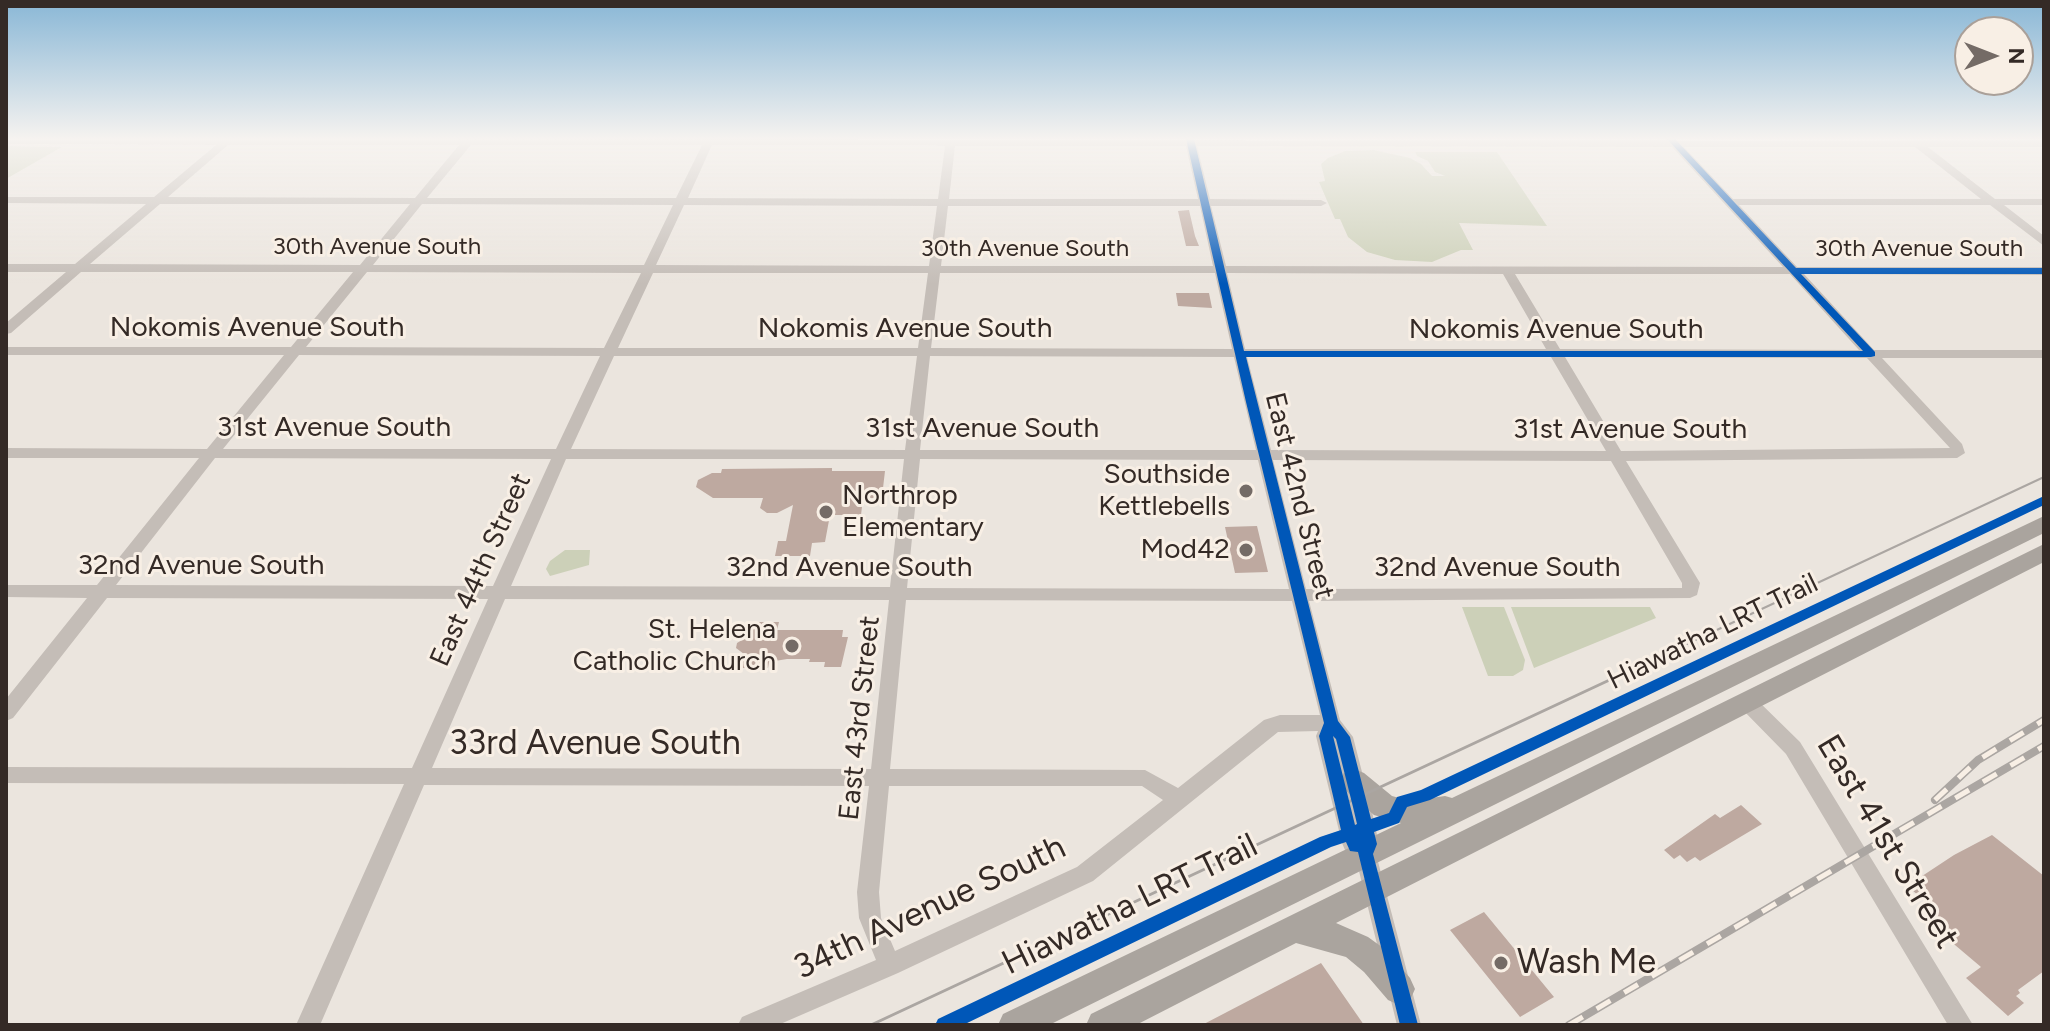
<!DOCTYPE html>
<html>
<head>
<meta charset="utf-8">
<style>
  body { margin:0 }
  #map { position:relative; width:2050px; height:1031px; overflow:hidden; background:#ebe5de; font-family:Figtree,sans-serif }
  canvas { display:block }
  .frame { position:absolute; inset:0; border:8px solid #342a26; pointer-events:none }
  .north { position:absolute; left:1954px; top:16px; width:80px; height:80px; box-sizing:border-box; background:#f8efe5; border:2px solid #aaa099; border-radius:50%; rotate:90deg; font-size:22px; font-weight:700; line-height:32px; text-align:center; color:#342a26 }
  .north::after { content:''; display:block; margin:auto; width:28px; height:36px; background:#746b66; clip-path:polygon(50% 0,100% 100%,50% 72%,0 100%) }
</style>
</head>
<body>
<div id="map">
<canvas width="2050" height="1031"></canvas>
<div class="frame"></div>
<div class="north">N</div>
</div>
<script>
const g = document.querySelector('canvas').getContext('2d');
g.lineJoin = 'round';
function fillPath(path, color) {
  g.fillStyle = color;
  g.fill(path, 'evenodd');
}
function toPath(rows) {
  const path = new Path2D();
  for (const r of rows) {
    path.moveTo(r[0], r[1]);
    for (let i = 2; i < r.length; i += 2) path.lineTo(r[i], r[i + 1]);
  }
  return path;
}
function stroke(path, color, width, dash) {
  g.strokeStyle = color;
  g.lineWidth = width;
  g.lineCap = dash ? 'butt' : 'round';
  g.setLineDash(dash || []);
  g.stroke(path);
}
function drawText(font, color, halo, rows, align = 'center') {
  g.font = font + ' Figtree,sans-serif';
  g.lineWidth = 6;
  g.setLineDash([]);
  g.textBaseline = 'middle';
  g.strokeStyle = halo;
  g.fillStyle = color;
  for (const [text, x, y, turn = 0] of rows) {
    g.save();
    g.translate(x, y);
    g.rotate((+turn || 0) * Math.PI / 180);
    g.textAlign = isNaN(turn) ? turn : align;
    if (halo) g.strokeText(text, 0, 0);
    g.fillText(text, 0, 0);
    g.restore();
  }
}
const green = toPath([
  [6,146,62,147,6,179],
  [1374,150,1410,158,1421,164,1432,176,1445,176,1435,172,1428,161,1417,156,1415,152,1497,152,1547,226,1459,223,1473,250,1461,250,1432,262,1395,260,1367,252,1348,237,1340,219,1335,219,1319,182,1325,181,1321,164,1328,158,1345,151],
  [565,550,590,550,589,565,550,576,546,569,550,561],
  [1462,607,1504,607,1525,660,1523,670,1513,676,1488,676],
  [1511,607,1650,607,1656,618,1534,668]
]);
const building = toPath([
  [1189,210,1195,236,1199,246,1186,246,1178,211],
  [1176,293,1209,293,1212,308,1178,306],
  [832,468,832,471,885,471,883,488,879,488,878,498,863,498,861,515,830,515,825,542,812,543,810,556,775,556,778,541,786,541,793,505,777,513,767,513,760,508,763,498,713,498,696,487,698,480,712,473,721,473,722,469],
  [1257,526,1268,572,1235,573,1225,527],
  [753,622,779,622,777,630,843,630,842,637,848,637,841,667,824,667,825,662,809,662,810,659,787,659,769,662,768,668,741,668,744,654,736,648,737,643,749,636],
  [1741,805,1762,824,1700,861,1695,857,1687,862,1680,855,1674,859,1664,850,1715,814,1720,818],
  [1992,835,2044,876,2044,971,2018,990,2020,993,2016,996,2024,1003,2008,1016,1966,978,1981,967,1923,918,1936,910,1907,886,1954,855],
  [1484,912,1554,997,1520,1017,1450,930],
  [1321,963,1364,1025,1202,1025]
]);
const minor = toPath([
  [6,139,2044,141,2044,147,1928,147,1995,199,2044,199,2044,205,2004,205,2044,236,2044,246,1990,205,1739,205,1797,267,2044,267,2044,275,1804,274,1874,350,2044,350,2044,358,1882,358,1962,444,1965,453,1957,458,1626,461,1700,583,1697,595,1690,598,1309,601,1340,720,1353,737,1371,807,1379,844,1376,854,1421,1025,1397,1025,1356,859,1345,850,1342,843,1316,736,1318,731,1278,732,1093,881,898,973,778,1025,738,1025,742,1017,876,960,859,918,857,892,869,786,424,785,320,1025,296,1025,404,784,6,783,6,767,412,768,488,599,107,598,13,718,6,721,6,699,87,598,6,597,6,585,97,585,199,458,6,458,6,448,207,449,284,355,6,355,6,347,291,347,353,272,81,272,11,333,6,334,6,323,66,272,6,272,6,264,75,264,146,204,6,203,6,197,154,197,216,145,6,144,6,139],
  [228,145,459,145,415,198,168,197,228,145],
  [471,145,702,145,676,198,427,198,471,145],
  [712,145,924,145,945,146,938,199,688,198,712,145],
  [955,146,1186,146,1198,199,949,199,955,146],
  [1197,146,1672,147,1783,267,1226,266,1211,206,1321,206,1327,203,1321,200,1210,199,1197,146],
  [1684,147,1915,147,1981,199,1733,199,1684,147],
  [160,204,410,204,360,265,90,264,160,204],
  [422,204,673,205,644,265,373,265,422,204],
  [684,205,937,206,929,266,656,265,684,205],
  [948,206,1200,206,1213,266,941,266,948,206],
  [367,272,641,273,604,348,306,347,367,272],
  [653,273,928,273,918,348,618,348,653,273],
  [940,273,1215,273,1232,349,931,348,940,273],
  [1227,273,1503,274,1546,349,1245,349,1227,273],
  [1515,274,1790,274,1859,350,1560,349,1515,274],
  [299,355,600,356,556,449,223,449,299,355],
  [614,356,917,356,905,450,571,449,614,356],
  [930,356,1234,357,1256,450,920,450,930,356],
  [1247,357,1551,357,1606,451,1271,450,1247,357],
  [1565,357,1867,358,1950,448,1621,451,1565,357],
  [215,458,551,459,493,586,116,585,215,458],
  [566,459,904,459,890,587,511,586,566,459],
  [920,459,1258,460,1289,589,907,588,920,459],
  [1273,460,1611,461,1682,583,1682,588,1306,589,1273,460],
  [505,599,889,600,871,769,432,768,505,599],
  [906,600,1292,601,1320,715,1280,715,1264,720,1178,788,1145,770,890,769,906,600],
  [889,786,1142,786,1163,800,1077,867,895,951,881,918,879,892,889,786],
  [1746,693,1753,696,1800,742,1973,1025,1948,1025,1786,754,1739,706,1737,701,1739,696,1746,693]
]);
const highway = toPath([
  [2044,516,2044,533,1049,1025,998,1025,1003,1014,1401,823,1374,815,1344,789,1340,781,1344,773,1354,769,1364,773,1392,796,1410,801,1445,796,1452,798,2044,516],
  [2044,544,2044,562,1336,923,1368,937,1386,950,1410,978,1415,989,1410,1000,1399,1005,1388,1000,1364,972,1346,957,1296,943,1136,1025,1086,1025,1091,1014,2044,544]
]);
const tramFar1 = toPath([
  [1674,650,2044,477]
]);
const tram = toPath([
  [871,1025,1678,648]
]);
const rail = toPath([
  [1935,800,1978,760,2044,720],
  [1569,1025,2044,746]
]);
const cycleway = toPath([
  [1186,139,1194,139,1244,351,1863,351,1667,139,1675,139,1796,268,2044,268,2044,274,1801,274,1875,352,1875,356,1871,357,1246,357,1338,721,1350,737,1371,819,1389,813,1397,797,1421,790,2044,496,2044,505,1430,800,1407,807,1399,823,1374,832,1377,844,1373,854,1418,1025,1400,1025,1358,852,1350,851,1346,842,1331,847,963,1025,935,1025,938,1019,1320,837,1341,830,1319,736,1324,723,1246,402,1186,139],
  [1333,736,1336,739,1353,807,1357,824,1355,825,1333,736]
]);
const markers = [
  [1246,491,8,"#746b66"],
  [826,512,8,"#746b66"],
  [1246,550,8,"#746b66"],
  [792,646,8,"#746b66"],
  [1501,963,8,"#746b66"]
];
const farStreetnames = [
  ["30th Avenue South",377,247],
  ["30th Avenue South",1025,249],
  ["30th Avenue South",1919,249]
];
const streetNames = [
  ["Nokomis Avenue South",257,328],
  ["Nokomis Avenue South",905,329],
  ["Nokomis Avenue South",1556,330],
  ["31st Avenue South",334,428],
  ["31st Avenue South",982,429],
  ["31st Avenue South",1630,430],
  ["East 42nd Street",1299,496,76],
  ["32nd Avenue South",201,566],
  ["32nd Avenue South",849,568],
  ["32nd Avenue South",1497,568],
  ["East 44th Street",481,570,-66],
  ["Hiawatha LRT Trail",1713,632,-26],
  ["East 43rd Street",860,718,-84]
];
const poiNames = [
  ["Southside",1230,475],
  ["Kettlebells",1230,507],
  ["Northrop",842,496,"left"],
  ["Elementary",842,528,"left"],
  ["Mod42",1230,550],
  ["St. Helena",776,630],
  ["Catholic Church",776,662]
];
const nearStreetnames = [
  ["33rd Avenue South",595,744],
  ["East 41st Street",1887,842,59],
  ["Hiawatha LRT Trail",1130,905,-26],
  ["34th Avenue South",930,908,-25]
];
const nearPoinames = [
  ["Wash Me",1517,963]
];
fillPath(green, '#ccd0b8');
fillPath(building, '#bea9a0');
fillPath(minor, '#c4bdb7');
fillPath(highway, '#aaa49e');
stroke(tramFar1, '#aba6a2', 2);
stroke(tram, '#aba6a2', 3);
stroke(rail, '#aba6a2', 8);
stroke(rail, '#f8efe5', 5, [16]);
fillPath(cycleway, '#0057b8');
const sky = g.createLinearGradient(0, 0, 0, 284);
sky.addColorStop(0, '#89b7d6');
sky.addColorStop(0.49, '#f6f3f0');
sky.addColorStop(1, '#f6f3f000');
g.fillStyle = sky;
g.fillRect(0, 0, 2050, 284);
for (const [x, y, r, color] of markers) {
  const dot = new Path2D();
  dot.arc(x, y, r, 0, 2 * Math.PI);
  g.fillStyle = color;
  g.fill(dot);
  stroke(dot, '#f8efe5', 3);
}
drawText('24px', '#342a26', '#f8efe5', farStreetnames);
drawText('28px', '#342a26', '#f8efe5', streetNames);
drawText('28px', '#342a26', '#f8efe5', poiNames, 'right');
drawText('34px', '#342a26', '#f8efe5', nearStreetnames);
drawText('34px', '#342a26', '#f8efe5', nearPoinames, 'left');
</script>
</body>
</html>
